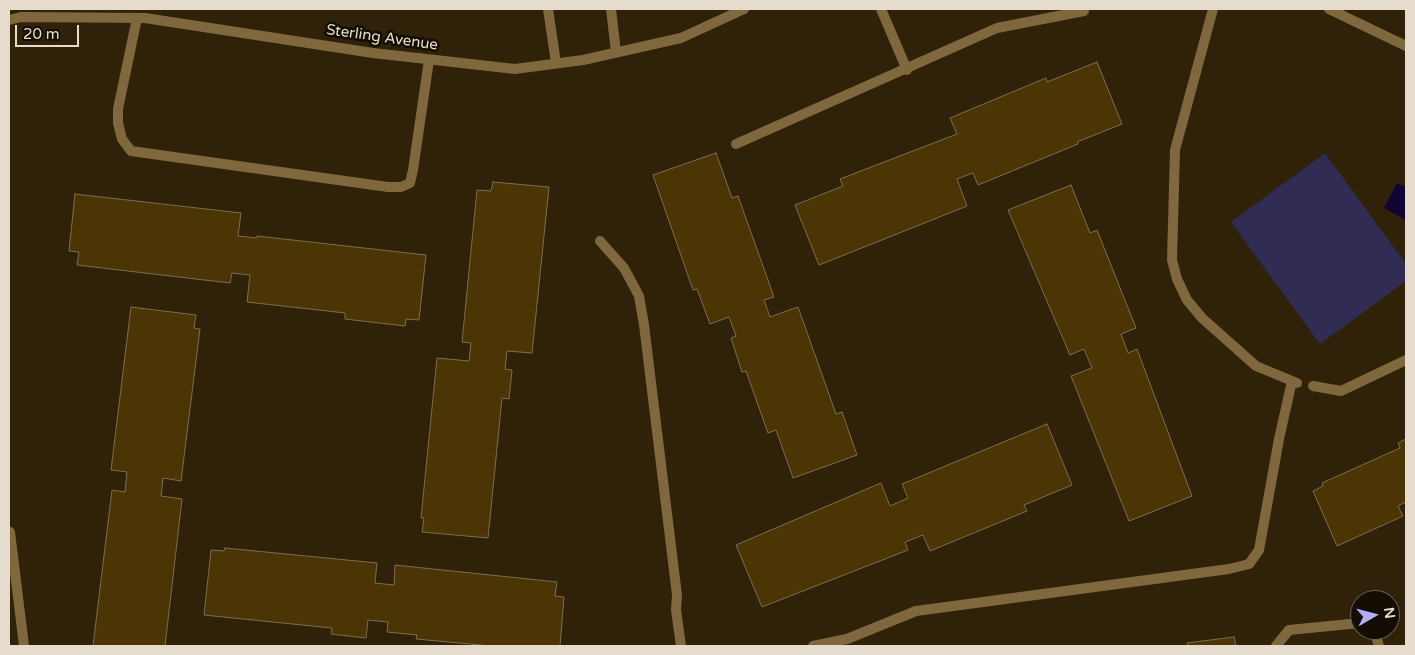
<!DOCTYPE html>
<html>
<head>
<meta charset="utf-8">
<style>
  body { margin:0 }
  #map { position:relative; width:1415px; height:655px; overflow:hidden; background:#2f2208; font-family:"Varela Round",sans-serif }
  canvas { display:block }
  .frame { position:absolute; inset:0; border:10px solid #e5dccd; pointer-events:none }
  .north { position:absolute; left:1350px; top:590px; width:50px; height:50px; box-sizing:border-box; background:#130d04; border:1px solid #676054; border-radius:50%; rotate:82deg; font-size:14px; font-weight:700; line-height:20px; text-align:center; color:#e5dccd }
  .north::after { content:''; display:block; margin:auto; width:18px; height:22px; background:#b3adf9; clip-path:polygon(50% 0,100% 100%,50% 72%,0 100%) }
  .scale { position:absolute; left:15px; top:25px; width:64px; height:22px; box-sizing:border-box; border:2px solid #e5dccd; border-top:0; padding-left:6px; font-size:15px; line-height:18px; white-space:nowrap; color:#e5dccd; -webkit-text-stroke:4px #130d04; paint-order:stroke }
</style>
</head>
<body>
<div id="map">
<canvas width="1415" height="655"></canvas>
<div class="frame"></div>
<div class="north">N</div>
<div class="scale">20 m</div>
</div>
<script>
const g = document.querySelector('canvas').getContext('2d');
g.lineJoin = 'round';
function fillPath(path, color) {
  g.fillStyle = color;
  g.fill(path, 'evenodd');
}
function toPath(rows) {
  const path = new Path2D();
  for (const r of rows) {
    path.moveTo(r[0], r[1]);
    for (let i = 2; i < r.length; i += 2) path.lineTo(r[i], r[i + 1]);
  }
  return path;
}
function stroke(path, color, width, dash) {
  g.strokeStyle = color;
  g.lineWidth = width;
  g.lineCap = dash ? 'butt' : 'round';
  g.setLineDash(dash || []);
  g.stroke(path);
}
function drawText(font, color, halo, rows, align = 'center') {
  g.font = font + ' "Varela Round",sans-serif';
  g.lineWidth = 5;
  g.setLineDash([]);
  g.textBaseline = 'middle';
  g.strokeStyle = halo;
  g.fillStyle = color;
  for (const [text, x, y, turn = 0] of rows) {
    g.save();
    g.translate(x, y);
    g.rotate((+turn || 0) * Math.PI / 180);
    g.textAlign = isNaN(turn) ? turn : align;
    if (halo) g.strokeText(text, 0, 0);
    g.fillText(text, 0, 0);
    g.restore();
  }
}
const green = toPath([
  [1325,153,1406,264,1406,281,1320,344,1231,222]
]);
const water = toPath([
  [1397,183,1406,187,1406,220,1384,208]
]);
const building = toPath([
  [1097,62,1122,124,1077,142,1078,144,978,185,973,173,957,179,967,206,819,265,795,205,843,186,840,179,957,134,950,118,1046,78,1047,82,1097,62],
  [716,153,732,198,738,196,774,297,764,300,770,317,798,307,836,414,842,412,857,455,793,478,776,430,768,433,746,371,742,372,731,338,736,336,729,317,710,324,697,289,693,290,653,175,716,153],
  [493,182,549,187,532,353,507,351,505,369,512,370,509,399,502,398,488,538,422,532,424,518,421,518,437,358,469,361,471,343,462,342,477,190,491,191,493,182],
  [1071,185,1090,233,1097,230,1136,328,1121,334,1128,353,1137,349,1192,496,1129,521,1071,376,1092,368,1084,349,1070,355,1008,210,1071,185],
  [75,194,241,213,238,236,257,238,257,236,426,255,419,320,406,319,405,326,345,319,345,313,247,302,250,275,232,273,230,283,77,265,79,252,69,251,75,194],
  [131,307,196,315,194,328,200,329,181,481,163,478,161,496,182,499,165,646,93,646,112,490,125,492,127,472,111,470,131,307],
  [1047,424,1072,485,1024,505,1027,511,930,551,923,535,905,542,908,550,762,607,736,545,881,483,890,506,908,498,902,484,1047,424],
  [1406,439,1406,502,1398,506,1403,516,1337,546,1313,491,1323,486,1322,483,1400,448,1398,443,1406,439],
  [225,548,377,563,375,583,394,585,395,565,557,582,555,596,564,597,560,646,491,646,416,639,417,635,387,632,388,622,368,620,366,638,331,634,332,628,204,615,211,550,224,551,225,548],
  [1234,637,1236,646,1188,646,1187,643,1234,637]
]);
const service = toPath([
  [548,9,556,63],
  [611,9,616,52],
  [881,9,907,70],
  [1213,9,1175,150,1172,260,1177,279,1187,300,1202,318,1256,366,1297,383],
  [137,18,118,109,118,123,122,139,131,151,388,187,401,187,410,183,413,170,429,60],
  [736,144,997,28,1084,11],
  [600,241,624,268,639,296,644,325,677,595,676,610,681,646],
  [1313,386,1341,391,1406,360],
  [10,532,24,646],
  [1374,630,1379,646],
  [813,646,847,639,916,611,1229,569,1249,564,1259,550,1279,439,1292,381],
  [1276,646,1289,630,1360,623]
]);
const minor = toPath([
  [1329,9,1406,46],
  [9,20,21,17,145,18,373,53,515,69,583,60,681,38,744,9]
]);
const streetNames = [
  ["Sterling Avenue",382,38,8]
];
fillPath(green, '#312c53');
fillPath(water, '#120534');
fillPath(building, '#4b3504');
stroke(building, '#7d6e52', 1);
stroke(service, '#7f683e', 10);
stroke(minor, '#7f683e', 10);
drawText('15px', '#e5dccd', '#130d04', streetNames);
</script>
</body>
</html>
